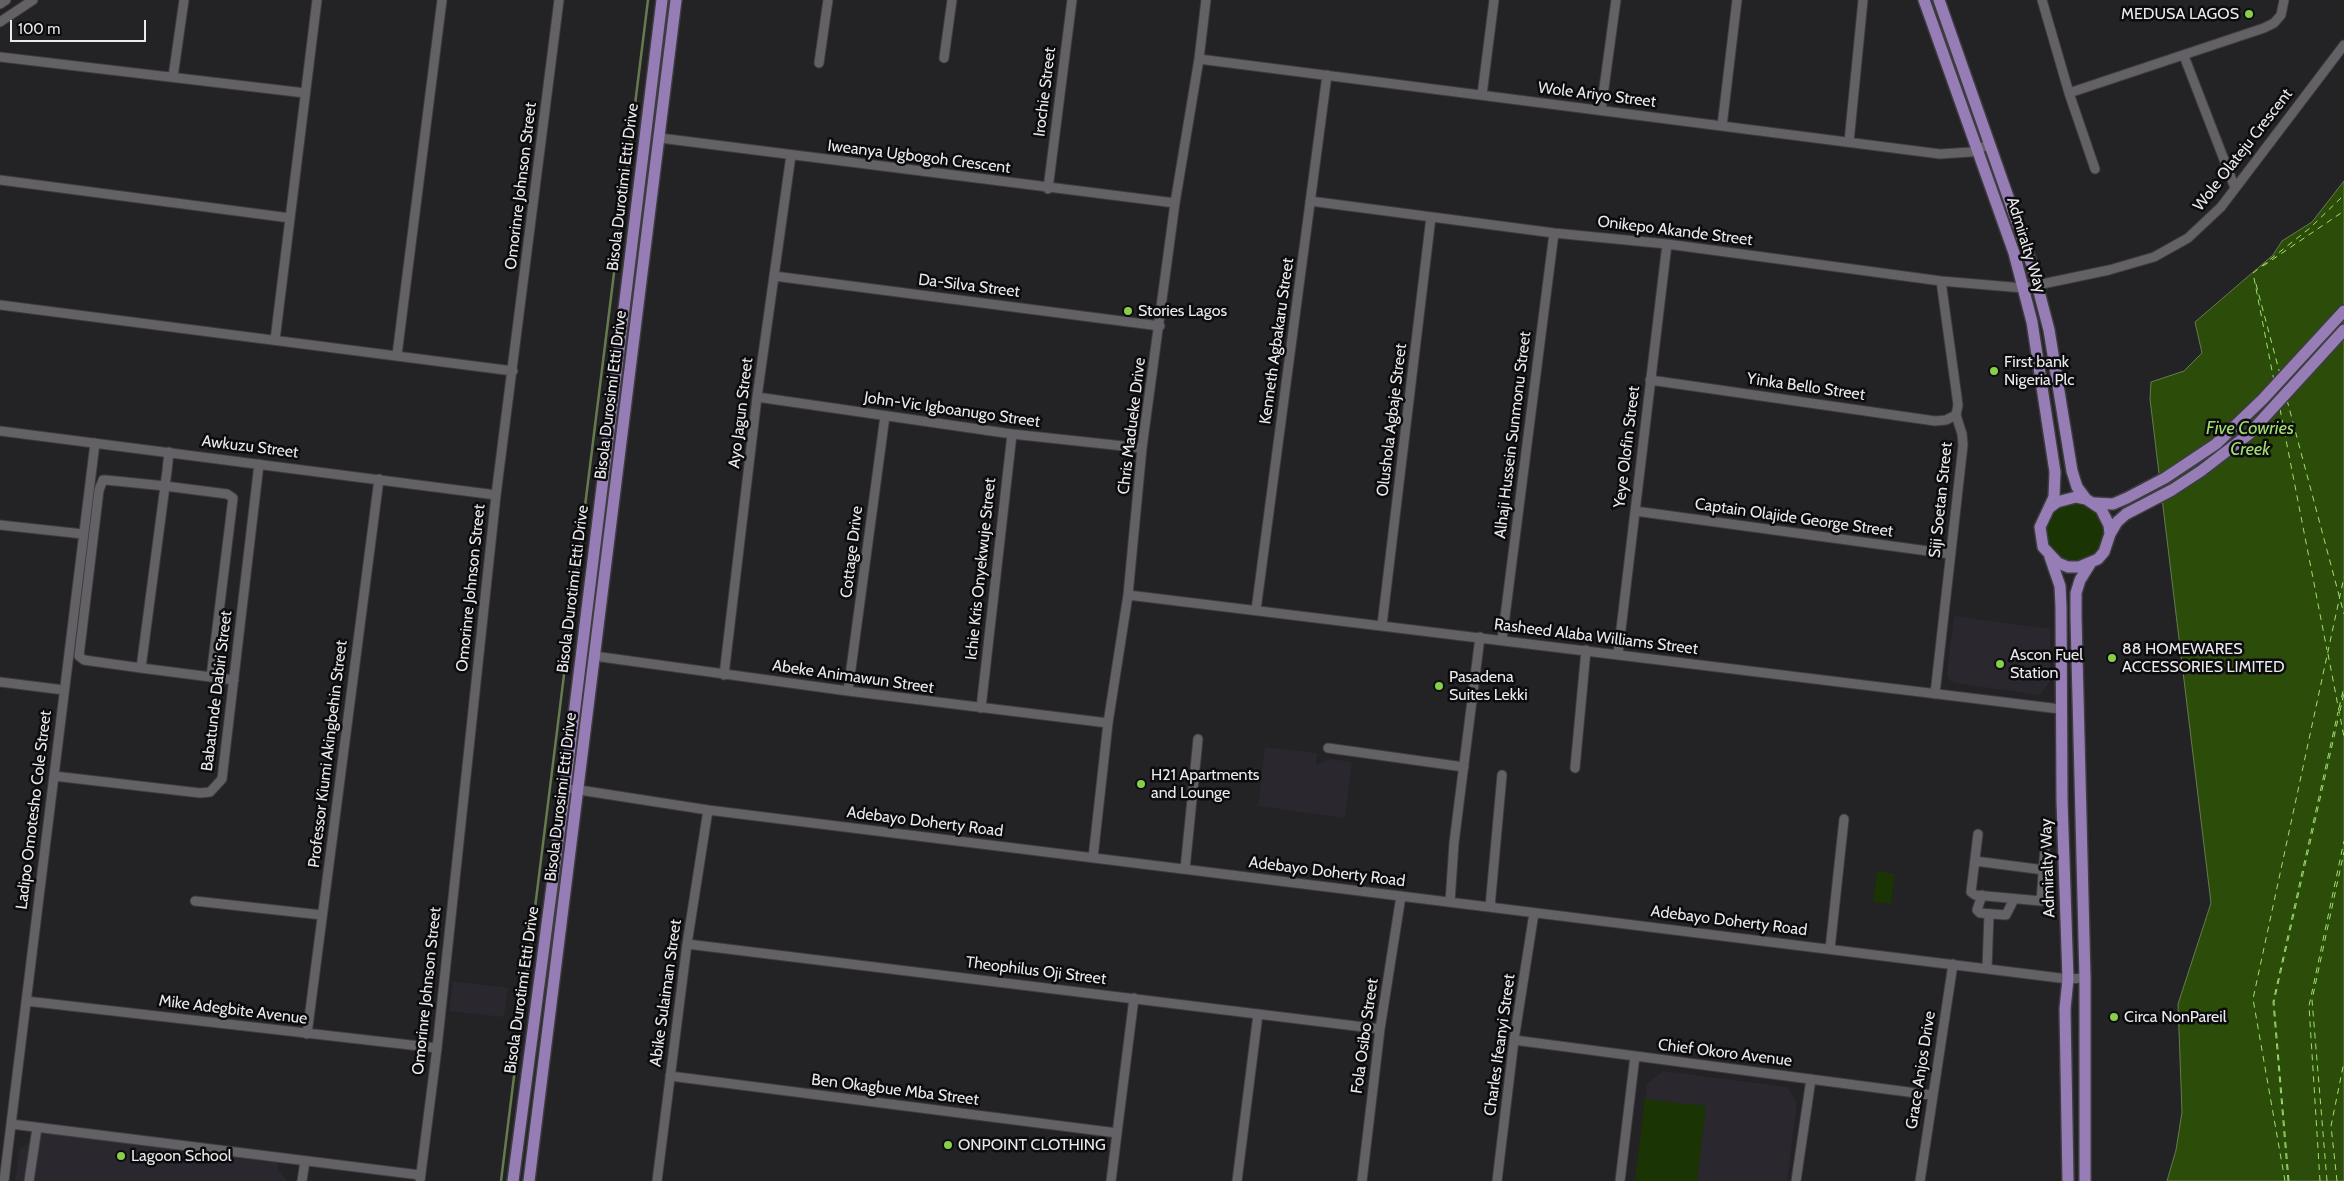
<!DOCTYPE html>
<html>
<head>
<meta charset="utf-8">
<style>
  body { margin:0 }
  #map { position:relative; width:2344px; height:1181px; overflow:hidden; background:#232224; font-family:Cabin,sans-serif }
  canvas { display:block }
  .scale { position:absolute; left:10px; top:20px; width:136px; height:22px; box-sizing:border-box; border:2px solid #eae9eb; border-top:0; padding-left:6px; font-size:15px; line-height:18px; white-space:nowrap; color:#eae9eb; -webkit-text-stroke:4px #0c0b0d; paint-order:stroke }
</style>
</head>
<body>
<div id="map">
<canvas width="2344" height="1181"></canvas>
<div class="scale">100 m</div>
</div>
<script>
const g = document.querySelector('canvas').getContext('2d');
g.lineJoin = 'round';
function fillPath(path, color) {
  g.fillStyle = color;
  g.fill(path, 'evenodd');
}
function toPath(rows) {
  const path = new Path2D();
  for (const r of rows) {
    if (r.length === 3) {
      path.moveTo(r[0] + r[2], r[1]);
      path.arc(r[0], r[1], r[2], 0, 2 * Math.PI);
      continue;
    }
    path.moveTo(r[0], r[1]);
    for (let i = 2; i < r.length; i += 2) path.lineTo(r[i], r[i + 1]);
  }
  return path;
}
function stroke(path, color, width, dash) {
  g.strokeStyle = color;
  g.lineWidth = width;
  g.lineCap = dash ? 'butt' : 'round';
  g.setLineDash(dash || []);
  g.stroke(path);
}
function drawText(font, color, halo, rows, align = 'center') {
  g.font = font + ' Cabin,sans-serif';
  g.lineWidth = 5;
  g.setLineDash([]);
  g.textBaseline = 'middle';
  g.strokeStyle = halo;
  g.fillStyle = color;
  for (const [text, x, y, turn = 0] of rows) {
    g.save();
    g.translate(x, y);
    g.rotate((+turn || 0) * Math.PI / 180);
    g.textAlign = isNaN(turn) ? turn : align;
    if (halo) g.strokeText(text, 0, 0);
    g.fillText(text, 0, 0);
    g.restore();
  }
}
const built = toPath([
  [1954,616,2050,629,2050,681,2040,695,1954,683,1949,680,1947,674],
  [1265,747,1317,753,1316,765,1331,759,1352,762,1345,818,1258,806],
  [453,981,508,988,504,1017,449,1011],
  [1663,1071,1787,1087,1797,1102,1787,1181,1635,1181,1647,1084],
  [36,1132,278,1163,278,1169,287,1181,15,1181,20,1149,35,1138]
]);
const green = toPath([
  [2075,532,29],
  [1877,871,1895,874,1891,904,1873,902],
  [1645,1099,1706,1106,1697,1181,1635,1181]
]);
const water = toPath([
  [2344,181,2344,1181,2167,1181,2176,1150,2182,1112,2178,1004,2211,903,2150,399,2151,382,2184,371,2202,353,2195,322,2273,255,2282,241,2312,222,2344,181]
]);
const stream = toPath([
  [501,1181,648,0]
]);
const ferry = toPath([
  [2263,266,2344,211],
  [2256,284,2280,374],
  [2274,381,2253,273,2310,228,2344,195],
  [2287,400,2344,614],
  [2280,409,2327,650],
  [2328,654,2344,737],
  [2339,708,2344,687],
  [2340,711,2344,692],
  [2285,1181,2253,999,2344,577],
  [2288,1181,2273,1002,2338,712],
  [2289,1181,2274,1002,2339,715],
  [2320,1181,2309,1006,2344,841],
  [2327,1181,2312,1000,2344,852],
  [2337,1181,2331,1126,2344,1062]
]);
const minor = toPath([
  [2042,0,2069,93,2264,28,2274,23,2281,15,2284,0],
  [0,4,6,0],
  [0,22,33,0],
  [2184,56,2235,188],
  [0,57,305,93],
  [944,58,952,0],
  [1199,59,1940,154,1971,152,1990,144],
  [819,63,828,0],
  [173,77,184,0],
  [2069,93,2095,169],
  [1482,95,1494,0],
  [1601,110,1616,0],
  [1722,126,1737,0],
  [660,138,1175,203],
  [1849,142,1863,0],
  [0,180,290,218],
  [1048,189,1072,0],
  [1310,201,1554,233,1667,244,1941,281,2023,288,2109,270,2154,257,2188,238,2221,207,2344,45],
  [774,276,1160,326],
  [0,305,513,371],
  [275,340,317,0],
  [397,355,442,0],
  [1650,380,1935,421,1946,420,1956,415],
  [757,397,1012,434,1142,448],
  [0,431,496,495],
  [169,452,167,471,165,486,141,668,84,660,79,656,99,490,103,480,106,480,165,486,227,494,233,498,211,677],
  [1635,511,1950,554],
  [0,525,83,534],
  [1128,595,2060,709],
  [1256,610,1327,75],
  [1382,625,1431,217],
  [1502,640,1554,233],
  [1618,654,1667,244],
  [594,656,848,691,1108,723],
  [141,668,234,680],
  [724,675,757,397,791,155],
  [0,682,64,690],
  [848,691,885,416],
  [1935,694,1963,445,1962,434,1956,415,1958,405,1956,390,1941,281],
  [981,708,1012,434],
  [1328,748,1464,767],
  [1575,768,1586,650],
  [54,776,200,793,210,792,222,779,259,464],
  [573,789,708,810,2068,979,2085,978],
  [1978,834,1971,892,1975,895,2041,901,2045,848],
  [1093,858,1108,723,1128,595,1142,448,1175,203,1199,59,1206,0],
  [1975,861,2044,870],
  [1185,869,1198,739],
  [1982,895,1977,910,1980,913,2006,915,2014,899],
  [195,901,322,915],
  [1450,902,1454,843,1480,637],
  [1490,907,1502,775],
  [687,944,1380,1029],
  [1830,949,1844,819],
  [1987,969,1989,914],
  [26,1001,437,1048],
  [307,1034,379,479],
  [1514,1040,1931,1095],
  [670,1076,1117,1133],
  [11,1124,420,1175],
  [4,1181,95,443],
  [29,1181,37,1128],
  [302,1181,305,1161],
  [420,1181,437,1048,496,495,559,0],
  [657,1181,687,944,708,810],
  [1111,1181,1134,998],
  [1237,1181,1258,1014],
  [1362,1181,1380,1029,1401,896],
  [1497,1181,1514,1040,1534,913],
  [1620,1181,1635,1056],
  [1796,1181,1811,1079],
  [1920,1181,1953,964]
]);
const major = toPath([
  [1924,0,2014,253,2032,322,2055,472,2054,497,2040,527,2043,547,2058,563,2068,567,2079,567,2098,559,2104,552,2110,534,2109,525,2101,509,2086,499,2076,497,2057,502,2049,508],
  [1939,0,2032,265,2049,330,2072,471,2077,487,2086,499],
  [2094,503,2113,504,2127,498,2165,478,2216,444,2263,399,2344,311],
  [2110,534,2117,522,2126,514,2172,490,2201,471,2249,434,2344,330],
  [2050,557,2060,586,2061,607,2062,801,2068,979,2065,1009,2068,1181],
  [513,1181,565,788,662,0],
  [529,1181,676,0],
  [2085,1181,2085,978,2076,617,2076,593,2080,580,2090,564]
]);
const markers = [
  [2249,14,5,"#87cf4a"],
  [1128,311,5,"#87cf4a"],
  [1994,371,5,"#87cf4a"],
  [2112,658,5,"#87cf4a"],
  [2000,664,5,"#87cf4a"],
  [1439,686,5,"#87cf4a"],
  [1141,784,5,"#87cf4a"],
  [2114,1017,5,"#87cf4a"],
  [948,1145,5,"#87cf4a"],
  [121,1156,5,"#87cf4a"]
];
const poiNames = [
  ["MEDUSA LAGOS",2239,14,"right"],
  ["Stories Lagos",1138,311],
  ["First bank",2004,362],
  ["Nigeria Plc",2004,380],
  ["88 HOMEWARES",2122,649],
  ["ACCESSORIES LIMITED",2122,667],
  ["Ascon Fuel",2010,655],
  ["Station",2010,673],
  ["Pasadena",1449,677],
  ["Suites Lekki",1449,695],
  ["H21 Apartments",1151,775],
  ["and Lounge",1151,793],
  ["Circa NonPareil",2124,1017],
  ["ONPOINT CLOTHING",958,1145],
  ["Lagoon School",131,1156]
];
const streetNames = [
  ["Irochie Street",1045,92,-83],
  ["Wole Ariyo Street",1597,95,7],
  ["Wole Olateju Crescent",2243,150,-52],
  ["Iweanya Ugbogoh Crescent",919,157,7],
  ["Omorinre Johnson Street",521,186,-83],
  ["Bisola Durotimi Etti Drive",623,187,-83],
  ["Onikepo Akande Street",1675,231,7],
  ["Admiralty Way",2026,245,73],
  ["Da-Silva Street",969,286,7],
  ["Kenneth Agbakaru Street",1277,341,-82],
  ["Yinka Bello Street",1806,387,8],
  ["Bisola Durosimi Etti Drive",611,395,-83],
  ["John-Vic Igboanugo Street",952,410,8],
  ["Ayo Jagun Street",741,413,-83],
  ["Olushola Agbaje Street",1392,420,-83],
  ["Chris Madueke Drive",1132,426,-83],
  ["Alhaji Hussein Sunmonu Street",1513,435,-83],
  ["Awkuzu Street",250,447,7],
  ["Yeye Olofin Street",1627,447,-83],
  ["Siji Soetan Street",1941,500,-84],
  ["Captain Olajide George Street",1794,518,8],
  ["Cottage Drive",852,552,-83],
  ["Ichie Kris Onyekwuje Street",981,569,-84],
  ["Omorinre Johnson Street",471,588,-84],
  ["Bisola Durotimi Etti Drive",573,589,-83],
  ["Rasheed Alaba Williams Street",1596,637,7],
  ["Abeke Animawun Street",853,677,8],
  ["Babatunde Dabiri Street",217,691,-83],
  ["Professor Kiumi Akingbehin Street",328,754,-83],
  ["Bisola Durosimi Etti Drive",561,797,-83],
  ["Ladipo Omotesho Cole Street",34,810,-83],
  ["Adebayo Doherty Road",925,822,7],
  ["Admiralty Way",2048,868,-92],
  ["Adebayo Doherty Road",1327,872,7],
  ["Adebayo Doherty Road",1729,921,7],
  ["Theophilus Oji Street",1036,971,7],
  ["Bisola Durotimi Etti Drive",522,990,-82],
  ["Omorinre Johnson Street",427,991,-84],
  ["Abike Sulaiman Street",666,993,-82],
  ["Mike Adegbite Avenue",233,1010,7],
  ["Fola Osibo Street",1365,1036,-82],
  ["Charles Ifeanyi Street",1500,1045,-82],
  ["Chief Okoro Avenue",1725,1053,7],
  ["Grace Anjos Drive",1921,1070,-81],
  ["Ben Okagbue Mba Street",895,1090,7]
];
const waterNames = [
  ["Five Cowries",2250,429],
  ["Creek",2250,450]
];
fillPath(built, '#2b272f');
fillPath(green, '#1b3404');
fillPath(water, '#2b4d09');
stroke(water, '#647c4d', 1);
stroke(stream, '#647c4d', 2.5);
stroke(ferry, '#a0df70', 1, [6, 5]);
stroke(minor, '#3d3c3f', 11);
stroke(major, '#3d3c3f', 14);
stroke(minor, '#636165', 9);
stroke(major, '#977db5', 11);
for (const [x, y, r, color] of markers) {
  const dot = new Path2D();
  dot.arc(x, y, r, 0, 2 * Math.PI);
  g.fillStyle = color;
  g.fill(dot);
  stroke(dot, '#0c0b0d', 2);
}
drawText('16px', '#eae9eb', '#0c0b0d', poiNames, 'left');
drawText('16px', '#eae9eb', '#0c0b0d', streetNames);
drawText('italic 18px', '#a0df70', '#0c0b0d', waterNames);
</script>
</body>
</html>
